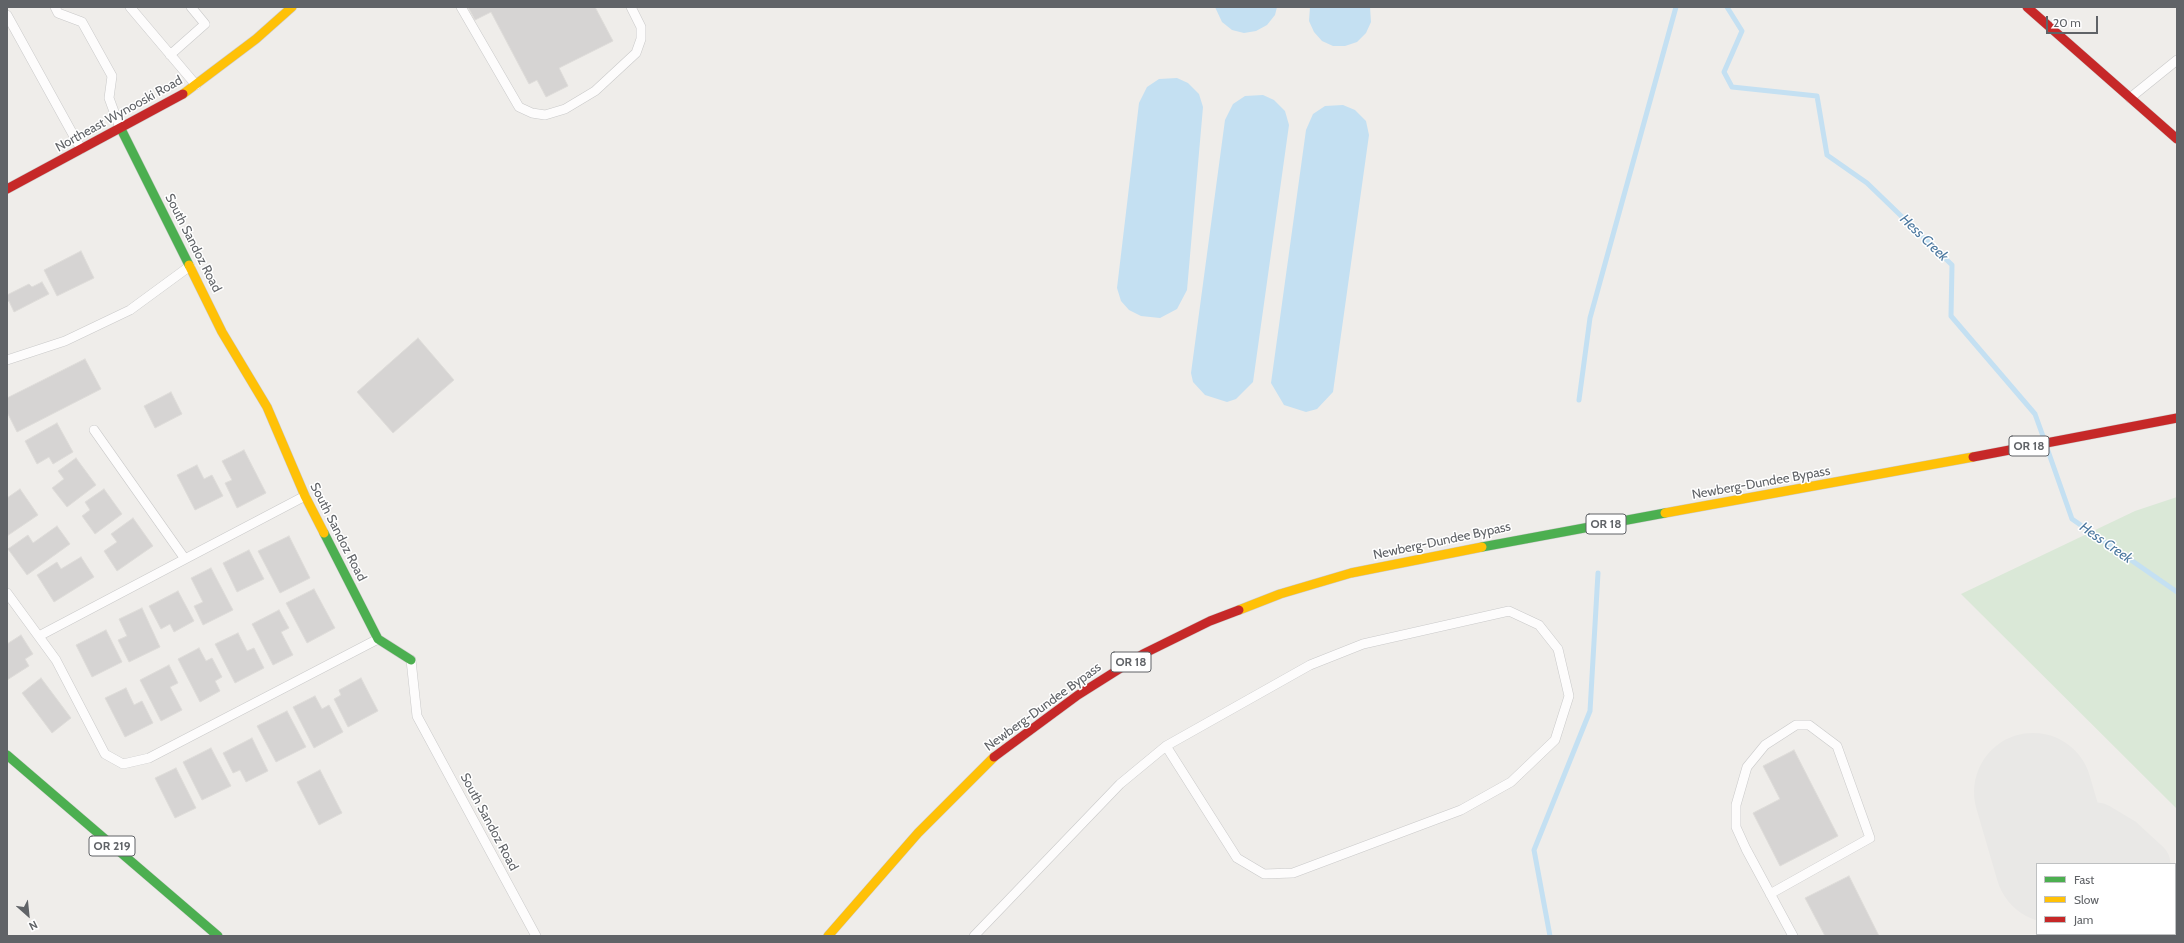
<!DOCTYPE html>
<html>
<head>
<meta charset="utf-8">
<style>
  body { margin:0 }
  #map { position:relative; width:2184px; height:943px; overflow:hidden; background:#efedea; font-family:Cabin,sans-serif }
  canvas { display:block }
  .frame { position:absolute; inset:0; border:8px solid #606367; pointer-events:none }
  .legend { position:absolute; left:2036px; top:863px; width:140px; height:72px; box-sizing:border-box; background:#fff; border:1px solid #bfc1c2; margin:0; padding:5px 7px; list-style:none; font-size:12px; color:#606367 }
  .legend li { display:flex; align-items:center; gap:8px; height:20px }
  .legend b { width:20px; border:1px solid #bfc1c2 }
  .north { position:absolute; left:8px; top:895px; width:40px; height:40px; -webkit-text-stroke:3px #fff; paint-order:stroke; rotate:153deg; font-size:11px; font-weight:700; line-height:16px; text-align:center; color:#606367 }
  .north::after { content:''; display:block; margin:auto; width:14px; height:18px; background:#606367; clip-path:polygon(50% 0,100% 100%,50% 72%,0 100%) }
  .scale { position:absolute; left:2046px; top:16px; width:52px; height:18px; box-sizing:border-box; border:2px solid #606367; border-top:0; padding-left:5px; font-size:12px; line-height:14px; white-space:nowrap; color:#606367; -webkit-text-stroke:3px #fff; paint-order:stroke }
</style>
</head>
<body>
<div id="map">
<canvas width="2184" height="943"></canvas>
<div class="frame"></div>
<ul class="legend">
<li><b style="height:5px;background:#4caf50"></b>Fast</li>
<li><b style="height:5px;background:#ffc107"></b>Slow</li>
<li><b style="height:5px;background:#c62828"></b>Jam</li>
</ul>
<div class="north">N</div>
<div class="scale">20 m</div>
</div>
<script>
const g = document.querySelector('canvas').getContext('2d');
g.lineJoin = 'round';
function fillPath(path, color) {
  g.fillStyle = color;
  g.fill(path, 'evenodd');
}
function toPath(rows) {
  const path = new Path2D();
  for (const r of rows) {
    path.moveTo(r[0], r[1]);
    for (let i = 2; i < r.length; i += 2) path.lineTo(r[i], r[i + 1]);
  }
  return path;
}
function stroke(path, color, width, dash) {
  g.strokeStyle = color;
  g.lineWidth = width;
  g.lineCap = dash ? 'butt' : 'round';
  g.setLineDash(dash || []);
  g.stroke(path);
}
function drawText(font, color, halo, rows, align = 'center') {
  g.font = font + ' Cabin,sans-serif';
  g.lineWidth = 3;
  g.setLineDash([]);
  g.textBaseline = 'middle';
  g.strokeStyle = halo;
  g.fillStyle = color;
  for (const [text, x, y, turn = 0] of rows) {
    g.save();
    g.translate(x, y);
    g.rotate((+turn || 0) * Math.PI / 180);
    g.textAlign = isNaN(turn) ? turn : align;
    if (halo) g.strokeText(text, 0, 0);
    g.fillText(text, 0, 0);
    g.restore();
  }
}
const green = toPath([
  [2177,497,2177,809,1961,594,2135,511]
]);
const water = toPath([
  [1215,7,1277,7,1275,15,1267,25,1256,31,1244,33,1232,30,1222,22],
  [1310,7,1370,7,1371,22,1366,33,1357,42,1345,46,1333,46,1322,41,1314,32,1309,21],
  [1177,78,1188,83,1199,94,1203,107,1187,290,1177,309,1160,318,1141,316,1129,310,1121,301,1117,288,1139,103,1147,87,1159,79],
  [1263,95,1274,100,1285,111,1289,125,1253,382,1236,399,1227,402,1205,395,1193,382,1191,373,1225,120,1233,104,1245,96],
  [1343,105,1355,110,1366,121,1369,135,1333,392,1317,409,1306,412,1284,405,1271,383,1306,130,1313,114,1325,106]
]);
const stream = toPath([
  [1727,7,1742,31,1724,72,1732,87,1817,96,1827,155,1867,183,1952,265,1951,316,2035,414,2044,439],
  [1579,400,1590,318,1676,7],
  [2047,448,2072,519,2177,592],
  [1550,936,1534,850,1590,711,1598,573]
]);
const taxiway = toPath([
  [2053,861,2058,841,2064,831,2073,825,2097,826,2122,841,2147,864],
  [2175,910,2177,915]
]);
const runway = toPath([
  [2033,792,2054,864]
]);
const building = toPath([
  [468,7,595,7,613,41,559,68,568,86,546,97,537,80,529,84,491,12,475,20,468,7],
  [81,251,94,278,57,296,44,270,81,251],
  [42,282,49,294,14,312,9,301,7,302,7,295,29,284,32,287,42,282],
  [418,338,454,380,393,433,357,392,418,338],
  [85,359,101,389,17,432,7,412,7,398,85,359],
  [171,392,182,414,155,428,144,406,171,392],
  [57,423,73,452,53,464,49,457,37,464,25,441,57,423],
  [244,450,266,493,237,508,225,483,232,480,222,461,244,450],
  [76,458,96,485,67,507,52,488,64,479,58,471,76,458],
  [197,465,204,479,212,475,223,496,195,510,177,475,197,465],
  [20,489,38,515,7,536,7,498,20,489],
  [104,489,122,514,95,534,82,516,90,510,85,502,104,489],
  [133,518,153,546,117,571,104,551,117,542,111,534,133,518],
  [57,526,70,544,27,575,8,549,28,535,33,543,57,526],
  [289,536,310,578,280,593,258,551,289,536],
  [249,550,264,579,237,592,223,563,249,550],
  [81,557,94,577,54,602,37,575,57,562,61,569,81,557],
  [211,568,233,610,203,625,194,606,203,602,191,578,211,568],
  [314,589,335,628,307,643,286,603,314,589],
  [178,591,194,621,174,632,170,624,161,629,149,606,178,591],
  [142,608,160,647,129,662,118,640,127,636,119,619,142,608],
  [279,610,289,628,281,632,293,655,273,665,252,624,279,610],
  [106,630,122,662,92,677,76,645,106,630],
  [238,633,247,651,254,648,264,668,235,683,215,644,238,633],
  [21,635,33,654,25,659,29,666,7,680,7,644,21,635],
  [199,648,206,661,212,658,222,677,215,681,220,691,200,702,178,659,199,648],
  [169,665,178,683,170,687,182,710,161,721,140,680,169,665],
  [41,678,71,718,52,733,22,693,41,678],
  [361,678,378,711,348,727,334,699,341,695,339,690,361,678],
  [126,688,134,705,142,701,153,723,125,737,105,698,126,688],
  [315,696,322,709,329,705,343,732,314,748,293,707,315,696],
  [287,711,306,747,276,762,257,726,287,711],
  [252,738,268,771,246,782,240,770,233,773,223,753,252,738],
  [211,748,231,786,202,800,183,762,211,748],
  [1794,750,1838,836,1780,866,1753,813,1780,799,1763,766,1794,750],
  [176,768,196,808,175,818,155,778,176,768],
  [320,770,342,813,319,825,297,782,320,770],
  [1849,876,1879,936,1825,936,1805,898,1849,876]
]);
const lane = toPath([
  [55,7,58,13,82,22,112,76,109,98,120,128],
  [130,7,196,85],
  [461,7,519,107,532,113,545,115,565,109,595,91,636,53,641,39,641,27,631,7],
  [7,15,81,149],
  [170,55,205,24,191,7],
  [2130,98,2177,60],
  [7,360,65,341,130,310,190,266],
  [94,430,185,559,305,496],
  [7,593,56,660,105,754,123,764,149,758,378,639],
  [39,636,185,559],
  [411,660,417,716,536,936],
  [1770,894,1870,838,1837,746,1809,725,1796,725,1765,745,1747,767,1736,805,1736,827,1746,849,1793,936],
  [974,936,1120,784,1166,746,1310,665,1363,644,1509,611,1539,625,1558,649,1569,696,1555,740,1511,782,1461,810,1293,873,1264,874,1237,858,1166,746]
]);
const fast = toPath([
  [121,129,189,265],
  [324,533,378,639,411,660],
  [1482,547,1665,513],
  [7,755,218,936]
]);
const slow = toPath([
  [183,94,256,39,292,7],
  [189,265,222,332,267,407,305,496,324,533],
  [1665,513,1973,457],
  [1239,610,1280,594,1351,573,1482,547],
  [828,936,918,833,994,757]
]);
const jam = toPath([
  [2027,7,2177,139],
  [7,189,183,94],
  [1973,457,2177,418],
  [994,757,1078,695,1143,654,1210,621,1239,610]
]);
const shields = [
  [2029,446,40],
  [1606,524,40],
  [1131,662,40],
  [112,846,46]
];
const shieldNames = [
  ["OR 18",2029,446],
  ["OR 18",1606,524],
  ["OR 18",1131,662],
  ["OR 219",112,846]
];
const streetNames = [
  ["Northeast Wynooski Road",119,114,-29],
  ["South Sandoz Road",193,243,63],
  ["Newberg-Dundee Bypass",1761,483,-10],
  ["South Sandoz Road",338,532,63],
  ["Newberg-Dundee Bypass",1442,541,-12],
  ["Newberg-Dundee Bypass",1043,707,-36],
  ["South Sandoz Road",489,822,62]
];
const waterNames = [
  ["Hess Creek",1924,238,44],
  ["Hess Creek",2106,543,35]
];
fillPath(green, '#dae8d7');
fillPath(water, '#c4e0f2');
stroke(stream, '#c4e0f2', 5);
stroke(taxiway, '#e9e8e6', 47);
stroke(runway, '#e9e8e6', 118);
fillPath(building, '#d6d4d3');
stroke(building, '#dedcd9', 1);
stroke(lane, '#c9c9c9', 10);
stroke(fast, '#cccbcb', 10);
stroke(slow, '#cccbcb', 10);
stroke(jam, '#cccbcb', 10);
stroke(lane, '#fdfcfc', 9);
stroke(fast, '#4caf50', 9);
stroke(slow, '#ffc107', 9);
stroke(jam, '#c62828', 9);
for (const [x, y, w] of shields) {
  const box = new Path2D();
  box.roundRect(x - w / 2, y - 10, w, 20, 3);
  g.fillStyle = '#fff';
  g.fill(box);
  stroke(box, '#606367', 1);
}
drawText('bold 12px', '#606367', null, shieldNames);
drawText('13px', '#606367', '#fff', streetNames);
drawText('italic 14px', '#4c789f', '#fff', waterNames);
</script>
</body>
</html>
